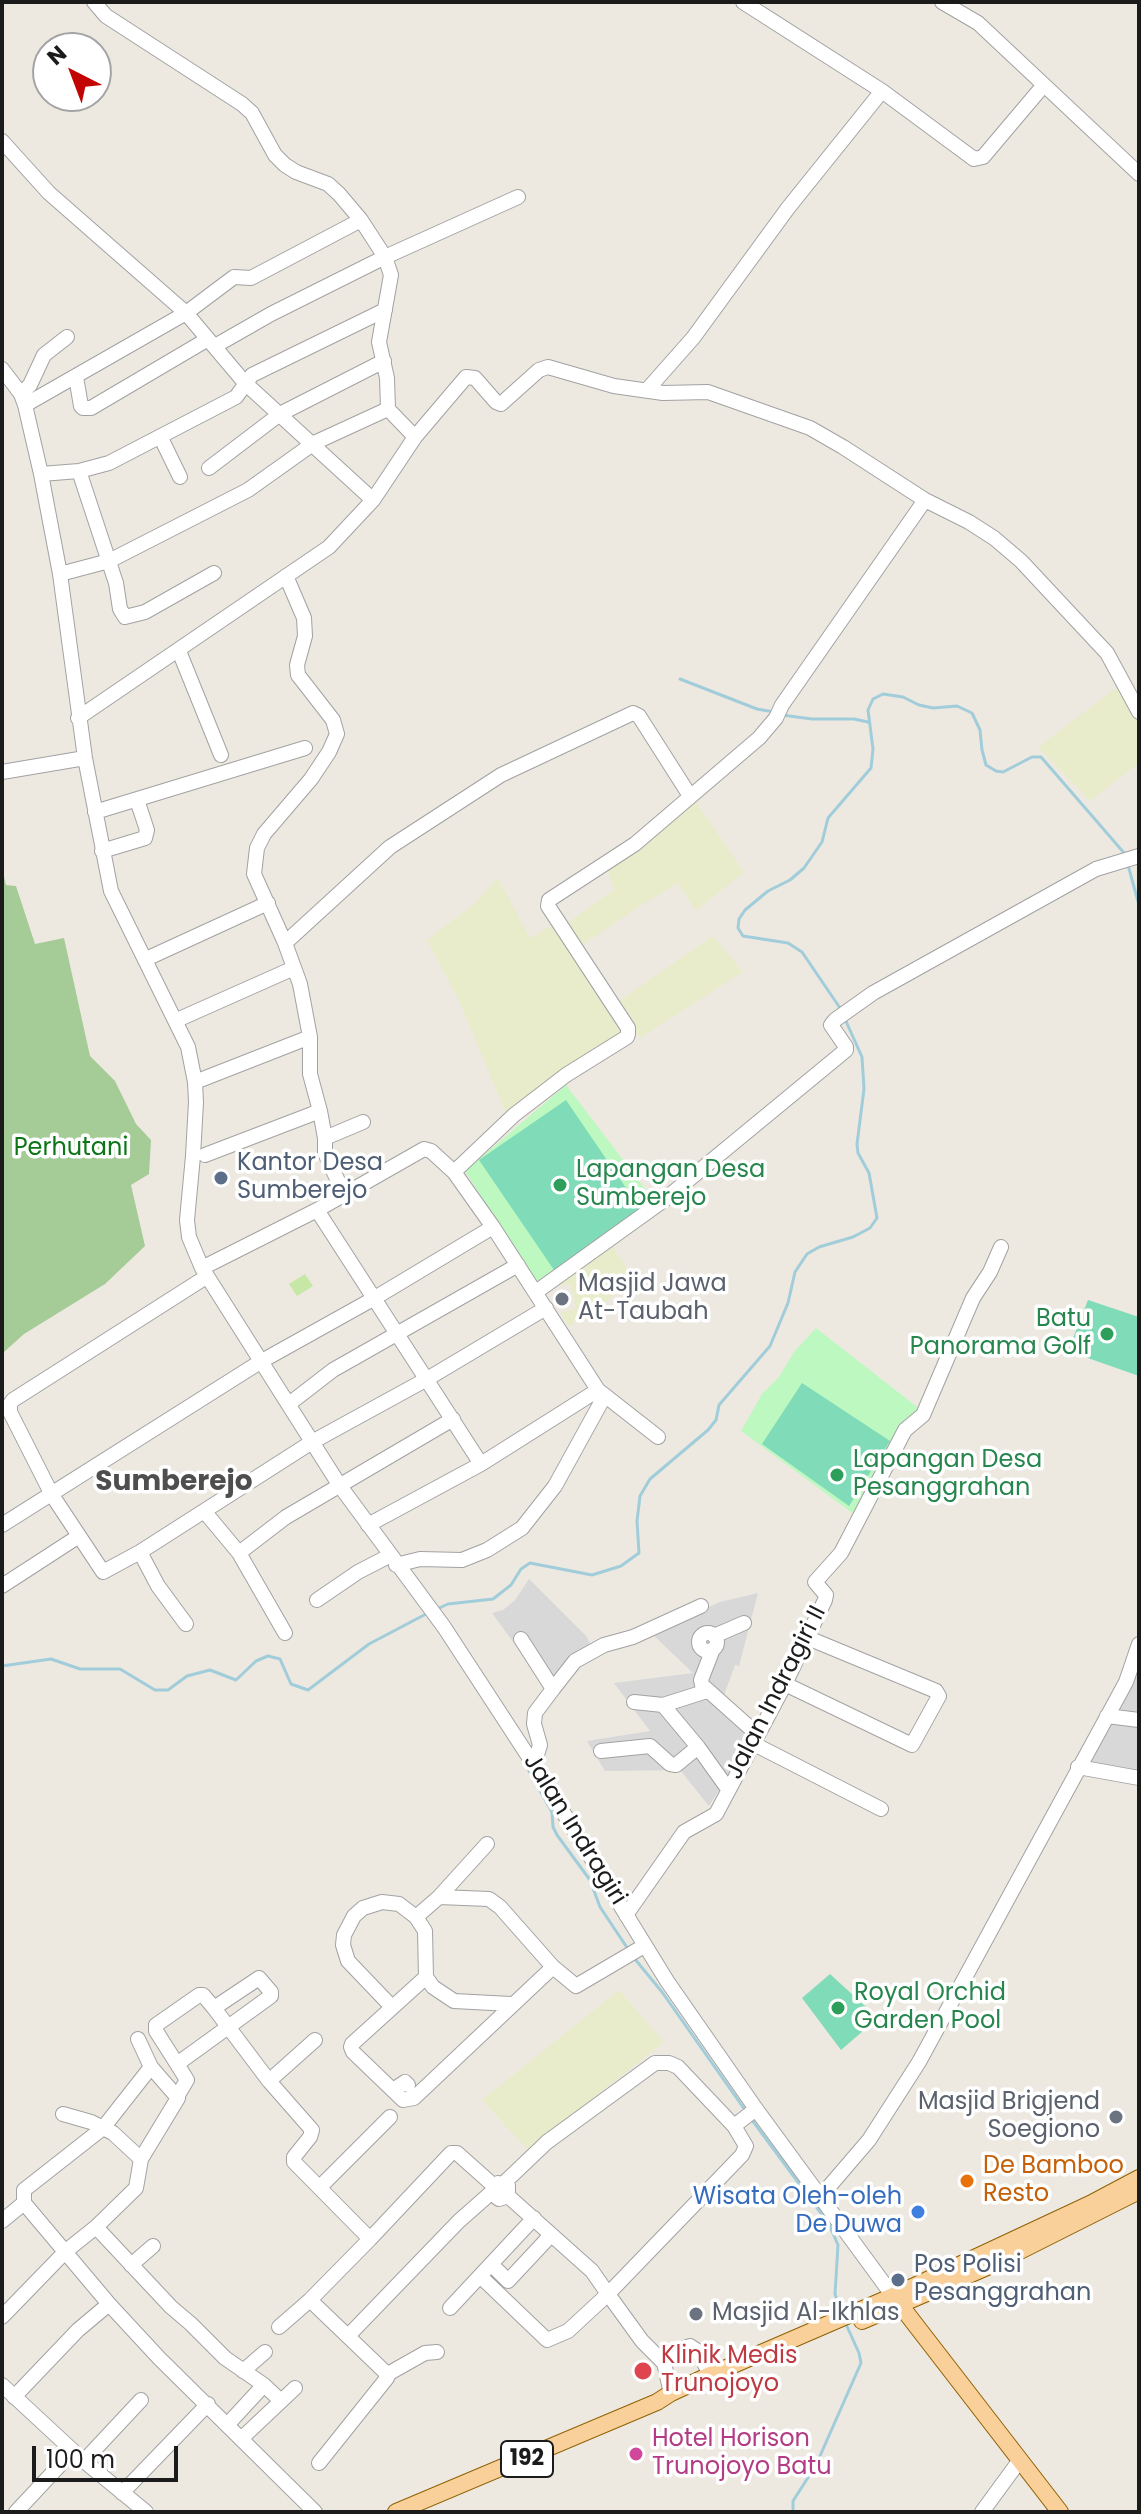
<!DOCTYPE html>
<html>
<head>
<meta charset="utf-8">
<style>
  body { margin:0 }
  #map { position:relative; width:1141px; height:2514px; overflow:hidden; background:#ede9e1; font-family:Poppins,sans-serif }
  canvas { display:block }
  .frame { position:absolute; inset:0; border:4px solid #1b1b1b; pointer-events:none }
  .north { position:absolute; left:32px; top:32px; width:80px; height:80px; box-sizing:border-box; background:#fff; border:2px solid #a4a4a4; border-radius:50%; rotate:318deg; font-size:22px; font-weight:700; line-height:32px; text-align:center; color:#1b1b1b }
  .north::after { content:''; display:block; margin:auto; width:28px; height:36px; background:#c20404; clip-path:polygon(50% 0,100% 100%,50% 72%,0 100%) }
  .scale { position:absolute; left:32px; top:2446px; width:146px; height:36px; box-sizing:border-box; border:4px solid #1b1b1b; border-top:0; padding-left:10px; font-size:24px; line-height:28px; white-space:nowrap; color:#1b1b1b; -webkit-text-stroke:6px #fff; paint-order:stroke }
</style>
</head>
<body>
<div id="map">
<canvas width="1141" height="2514"></canvas>
<div class="frame"></div>
<div class="north">N</div>
<div class="scale">100 m</div>
</div>
<script>
const g = document.querySelector('canvas').getContext('2d');
g.lineJoin = 'round';
function fillPath(path, color) {
  g.fillStyle = color;
  g.fill(path, 'evenodd');
}
function toPath(rows) {
  const path = new Path2D();
  for (const r of rows) {
    if (r.length === 3) {
      path.moveTo(r[0] + r[2], r[1]);
      path.arc(r[0], r[1], r[2], 0, 2 * Math.PI);
      continue;
    }
    path.moveTo(r[0], r[1]);
    for (let i = 2; i < r.length; i += 2) path.lineTo(r[i], r[i + 1]);
  }
  return path;
}
function stroke(path, color, width, dash) {
  g.strokeStyle = color;
  g.lineWidth = width;
  g.lineCap = dash ? 'butt' : 'round';
  g.setLineDash(dash || []);
  g.stroke(path);
}
function drawText(font, color, halo, rows, align = 'center') {
  g.font = font + ' Poppins,sans-serif';
  g.lineWidth = 7;
  g.setLineDash([]);
  g.textBaseline = 'middle';
  g.strokeStyle = halo;
  g.fillStyle = color;
  for (const [text, x, y, turn = 0] of rows) {
    g.save();
    g.translate(x, y);
    g.rotate((+turn || 0) * Math.PI / 180);
    g.textAlign = isNaN(turn) ? turn : align;
    if (halo) g.strokeText(text, 0, 0);
    g.fillText(text, 0, 0);
    g.restore();
  }
}
const residential = toPath([
  [529,1579,587,1637,592,1649,549,1691,492,1613,503,1610,515,1600],
  [758,1593,739,1666,735,1665,723,1698,758,1728,709,1806,680,1770,605,1771,587,1741,650,1731,614,1683,693,1673,651,1633,720,1602],
  [1139,1654,1139,1771,1088,1762]
]);
const farmland = toPath([
  [1120,685,1139,725,1139,763,1090,801,1038,747],
  [694,799,744,872,696,911,678,883,643,904,581,946,567,923,614,890,607,869],
  [498,878,530,938,554,924,623,1031,507,1116,459,1001,427,940,474,904],
  [713,936,743,972,640,1038,616,1003],
  [612,1245,635,1281,569,1327,560,1313,576,1308,570,1284,560,1286,560,1282],
  [619,1990,664,2042,528,2150,482,2100]
]);
const grass = toPath([
  [305,1274,313,1286,297,1296,289,1284]
]);
const forest = toPath([
  [2,868,6,885,16,886,35,944,64,938,90,1056,115,1081,136,1124,151,1140,149,1174,131,1185,145,1246,105,1284,24,1334,4,1352]
]);
const park = toPath([
  [566,1085,656,1203,537,1285,465,1171],
  [816,1328,921,1410,855,1515,741,1431,762,1394,779,1377,794,1352]
]);
const pitch = toPath([
  [566,1100,641,1210,554,1270,479,1160],
  [1088,1300,1139,1317,1139,1376,1068,1351],
  [802,1383,890,1441,849,1506,762,1444],
  [830,1974,878,2018,841,2050,802,1998]
]);
const stream = toPath([
  [680,679,757,709,774,712],
  [782,715,812,719,854,719,868,722],
  [1128,865,1139,905],
  [840,1008,802,952,788,943,743,936,738,928,739,919,745,910,768,891,790,880,804,868,822,842,828,818,871,768,873,749,868,710,873,699,883,694,903,697,919,705,933,708,957,706,972,713,980,730,982,750,986,765,996,771,1003,772,1032,757,1041,757,1125,854],
  [437,1609,448,1604,493,1599,511,1585,521,1569,530,1563,592,1575,621,1566,639,1553,637,1521,640,1496,650,1479,708,1430,716,1420,719,1405,770,1346,788,1303,795,1272,807,1254,819,1247,853,1237,870,1228,877,1218,869,1173,858,1153,857,1144,864,1089,862,1057,845,1019],
  [2,1666,51,1659,80,1669,120,1669,155,1690,168,1690,187,1676,210,1670,236,1680,256,1661,268,1656,280,1659,291,1684,308,1690,369,1644,426,1614],
  [524,1762,552,1812,553,1827,557,1835,590,1880,600,1907,628,1949],
  [634,1958,662,1992,745,2110],
  [752,2120,829,2224,838,2245,835,2294,841,2312],
  [793,2512,793,2501,816,2465,861,2363,859,2353,845,2322]
]);
const minor = toPath([
  [94,2,106,16,242,104,252,113,275,155,285,165,296,172,328,184,339,194,361,220],
  [743,2,882,91,974,159,983,157,1043,86],
  [942,2,978,23,1139,174],
  [2,141,49,193,186,313,245,383,373,500],
  [215,346,271,314,385,257,518,197],
  [2,369,21,394,25,405,41,474,60,574,85,758,111,891,188,1047,195,1082,196,1102,193,1156,187,1220,189,1237,202,1268,340,1486,444,1627,534,1765,667,1981,756,2109,893,2296],
  [76,377,81,406,83,408,91,408,208,339],
  [647,390,693,338,788,208,882,91],
  [21,394,30,385,44,355,67,337],
  [25,405,186,313,234,277,251,278,361,220,385,257,391,275,379,342,387,378,388,409,415,437],
  [161,438,180,477],
  [209,468,280,414,384,361],
  [79,471,116,583,120,609,125,617,145,612,214,573],
  [41,474,79,471,109,463,236,397,252,375,385,310],
  [60,574,109,561,248,490,314,443,388,409],
  [286,576,304,618,305,636,297,665,298,675,333,720,337,734,329,752,311,779,264,834,257,848,254,874,285,943,300,984,310,1037,310,1074,320,1111],
  [179,651,221,755],
  [78,718,329,547,373,500,415,437,466,377,475,378,496,402,501,404,539,370,548,367,614,386,663,393,708,392,810,428,843,447,925,500,969,522,994,538,1021,561,1107,653,1139,712],
  [2,772,85,758],
  [95,812,305,748],
  [102,851,145,838,147,830,137,800],
  [285,943,390,847,501,775,633,713,639,716,690,796],
  [146,959,268,903],
  [177,1020,294,968],
  [195,1082,310,1037],
  [325,1138,363,1122],
  [205,1155,320,1111,325,1138,325,1153,344,1194],
  [454,1172,514,1115,566,1075,627,1037,628,1034,628,1028,548,906,549,900,635,844,759,738,776,718,782,705,925,500],
  [317,1210,481,1464],
  [202,1268,317,1210,424,1149,431,1151,454,1172,493,1227],
  [206,1277,13,1400,10,1404,10,1412,52,1495,103,1572,140,1552,312,1442,427,1379,546,1308],
  [536,1292,664,1200,846,1050,846,1047,831,1025,835,1020,873,993,1096,869,1139,856],
  [289,1404,333,1370,518,1265],
  [204,1511,239,1553,286,1517,453,1419],
  [2,1525,260,1362,373,1299,493,1227,598,1390,658,1437],
  [368,1525,481,1464,598,1390],
  [140,1552,158,1586,186,1624],
  [239,1553,285,1633],
  [396,1565,420,1559,462,1560,487,1550,522,1528,555,1486,604,1397],
  [2,1586,79,1536],
  [317,1600,358,1572,389,1556],
  [708,1642,9],
  [714,1636,744,1623],
  [521,1639,553,1689,535,1713,534,1724,540,1745,534,1765],
  [713,1649,701,1680,702,1685,758,1735],
  [785,1684,912,1745,939,1696,936,1691,808,1638],
  [553,1689,575,1661,604,1645,633,1637,701,1606],
  [634,1702,663,1705,707,1691],
  [1107,1716,1139,1720],
  [754,1744,881,1809],
  [698,1747,728,1789],
  [601,1751,650,1746,670,1764,676,1765,698,1747,663,1705],
  [1078,1767,1139,1778],
  [439,1897,487,1844],
  [626,1915,684,1832,716,1814,785,1684,825,1600,826,1595,815,1582,841,1553,905,1430,923,1415,973,1298,990,1272,1001,1247],
  [416,1917,439,1897,489,1899,500,1907,553,1967,576,1986,644,1946],
  [426,1977,352,2044,351,2047,353,2052,403,2100,414,2098,553,1967],
  [259,1978,271,1992,271,1996,177,2064,156,2031,156,2025,199,1995,203,1995,214,2008,259,1978],
  [392,2007,348,1961,343,1945,344,1935,354,1916,363,1908,382,1902,399,1904,416,1917,425,1931,426,1977,433,1987,454,2001,511,2004],
  [214,2008,269,2081,312,2130,310,2137,294,2157,294,2162,370,2239,451,2153,457,2153,494,2186,495,2196,499,2199,508,2196,508,2186,498,2183,494,2186],
  [177,2064,187,2080,178,2095],
  [269,2081,315,2040],
  [393,2090,405,2082,408,2085],
  [63,2114,91,2122,113,2133,141,2159],
  [504,2183,547,2142,655,2063,669,2063,678,2067,734,2126,756,2109],
  [320,2187,390,2117],
  [508,2196,592,2271,608,2294,742,2155,746,2146,734,2126],
  [821,2196,869,2140,919,2062,1126,1682,1139,1644],
  [24,2203,24,2190,103,2128,151,2067],
  [2,2221,24,2203,109,2304,159,2358,315,2512],
  [96,2227,171,2307,191,2324,225,2358,264,2385,281,2401],
  [131,2265,153,2246],
  [492,2265,508,2281,551,2235],
  [480,2276,547,2340,568,2331,608,2294,642,2341,664,2363,671,2393],
  [450,2308,534,2218],
  [2,2317,66,2251,96,2227,136,2188,141,2159,178,2098,151,2067,138,2039],
  [279,2327,310,2300],
  [348,2336,459,2221,493,2191],
  [664,2363,679,2350,690,2346,699,2352,710,2375],
  [243,2371,265,2352],
  [386,2375,425,2353,437,2352],
  [2,2385,84,2461,146,2512],
  [14,2397,78,2330,109,2304],
  [228,2424,264,2385],
  [242,2438,295,2388],
  [84,2461,141,2400],
  [319,2463,387,2378,385,2372,310,2300,370,2239],
  [122,2493,208,2404],
  [16,2512,73,2451],
  [982,2512,1020,2460]
]);
const major = toPath([
  [894,2297,1060,2512],
  [862,2321,992,2265,1139,2191],
  [396,2512,657,2402,671,2393,710,2375,893,2296,1090,2204,1139,2178]
]);
const markers = [
  [221,1178,8,"#5c6f8a"],
  [560,1185,8,"#2e9e5b"],
  [562,1299,8,"#6b7280"],
  [1107,1334,8,"#2e9e5b"],
  [837,1475,8,"#2e9e5b"],
  [838,2008,8,"#2e9e5b"],
  [1116,2117,8,"#6b7280"],
  [967,2181,8,"#e8710a"],
  [918,2212,8,"#3f7fe0"],
  [898,2280,8,"#5c6f8a"],
  [696,2314,8,"#6b7280"],
  [643,2371,10,"#e0444e"],
  [636,2454,8,"#d1479c"]
];
const shields = [
  [527,2459,52]
];
const shieldNames = [
  ["192",527,2459]
];
const parkNames = [
  ["Perhutani",71,1149]
];
const serviceNames = [
  ["Kantor Desa",237,1164],
  ["Sumberejo",237,1192],
  ["Pos Polisi",914,2266],
  ["Pesanggrahan",914,2294]
];
const leisureNames = [
  ["Lapangan Desa",576,1171],
  ["Sumberejo",576,1199],
  ["Batu",1091,1320,"right"],
  ["Panorama Golf",1091,1348,"right"],
  ["Lapangan Desa",853,1461],
  ["Pesanggrahan",853,1489],
  ["Royal Orchid",854,1994],
  ["Garden Pool",854,2022]
];
const worshipNames = [
  ["Masjid Jawa",578,1285],
  ["At-Taubah",578,1313],
  ["Masjid Brigjend",1100,2103,"right"],
  ["Soegiono",1100,2131,"right"],
  ["Masjid Al-Ikhlas",712,2314]
];
const streetNames = [
  ["Jalan Indragiri II",777,1693,-63],
  ["Jalan Indragiri",574,1830,58]
];
const foodNames = [
  ["De Bamboo",983,2167],
  ["Resto",983,2195]
];
const shopNames = [
  ["Wisata Oleh-oleh",902,2198],
  ["De Duwa",902,2226]
];
const healthNames = [
  ["Klinik Medis",661,2357],
  ["Trunojoyo",661,2385]
];
const hotelNames = [
  ["Hotel Horison",652,2440],
  ["Trunojoyo Batu",652,2468]
];
const quarterNames = [
  ["Sumberejo",174,1483]
];
fillPath(residential, '#d9d8d8');
fillPath(farmland, '#e9eccb');
fillPath(grass, '#c6e7a6');
fillPath(forest, '#a5cb96');
fillPath(park, '#bdf8c1');
fillPath(pitch, '#7fdbb8');
stroke(stream, '#a1cdda', 3);
stroke(minor, '#a2a2a2', 16);
stroke(major, '#8f6103', 18);
stroke(minor, '#fff', 14);
stroke(major, '#f9d099', 16);
for (const [x, y, r, color] of markers) {
  const dot = new Path2D();
  dot.arc(x, y, r, 0, 2 * Math.PI);
  g.fillStyle = color;
  g.fill(dot);
  stroke(dot, '#fff', 3);
}
for (const [x, y, w] of shields) {
  const box = new Path2D();
  box.roundRect(x - w / 2, y - 18, w, 36, 6);
  g.fillStyle = '#fff';
  g.fill(box);
  stroke(box, '#1b1b1b', 2);
}
drawText('bold 22px', '#1b1b1b', null, shieldNames);
drawText('24px', '#0d7516', '#fff', parkNames);
drawText('24px', '#4e5e75', '#fff', serviceNames, 'left');
drawText('24px', '#27864d', '#fff', leisureNames, 'left');
drawText('24px', '#5b616d', '#fff', worshipNames, 'left');
drawText('24px', '#1b1b1b', '#fff', streetNames);
drawText('24px', '#c56008', '#fff', foodNames, 'left');
drawText('24px', '#366cbe', '#fff', shopNames, 'right');
drawText('24px', '#be3a42', '#fff', healthNames, 'left');
drawText('24px', '#b23c85', '#fff', hotelNames, 'left');
drawText('bold 28px', '#4e4e4e', '#fff', quarterNames);
</script>
</body>
</html>
